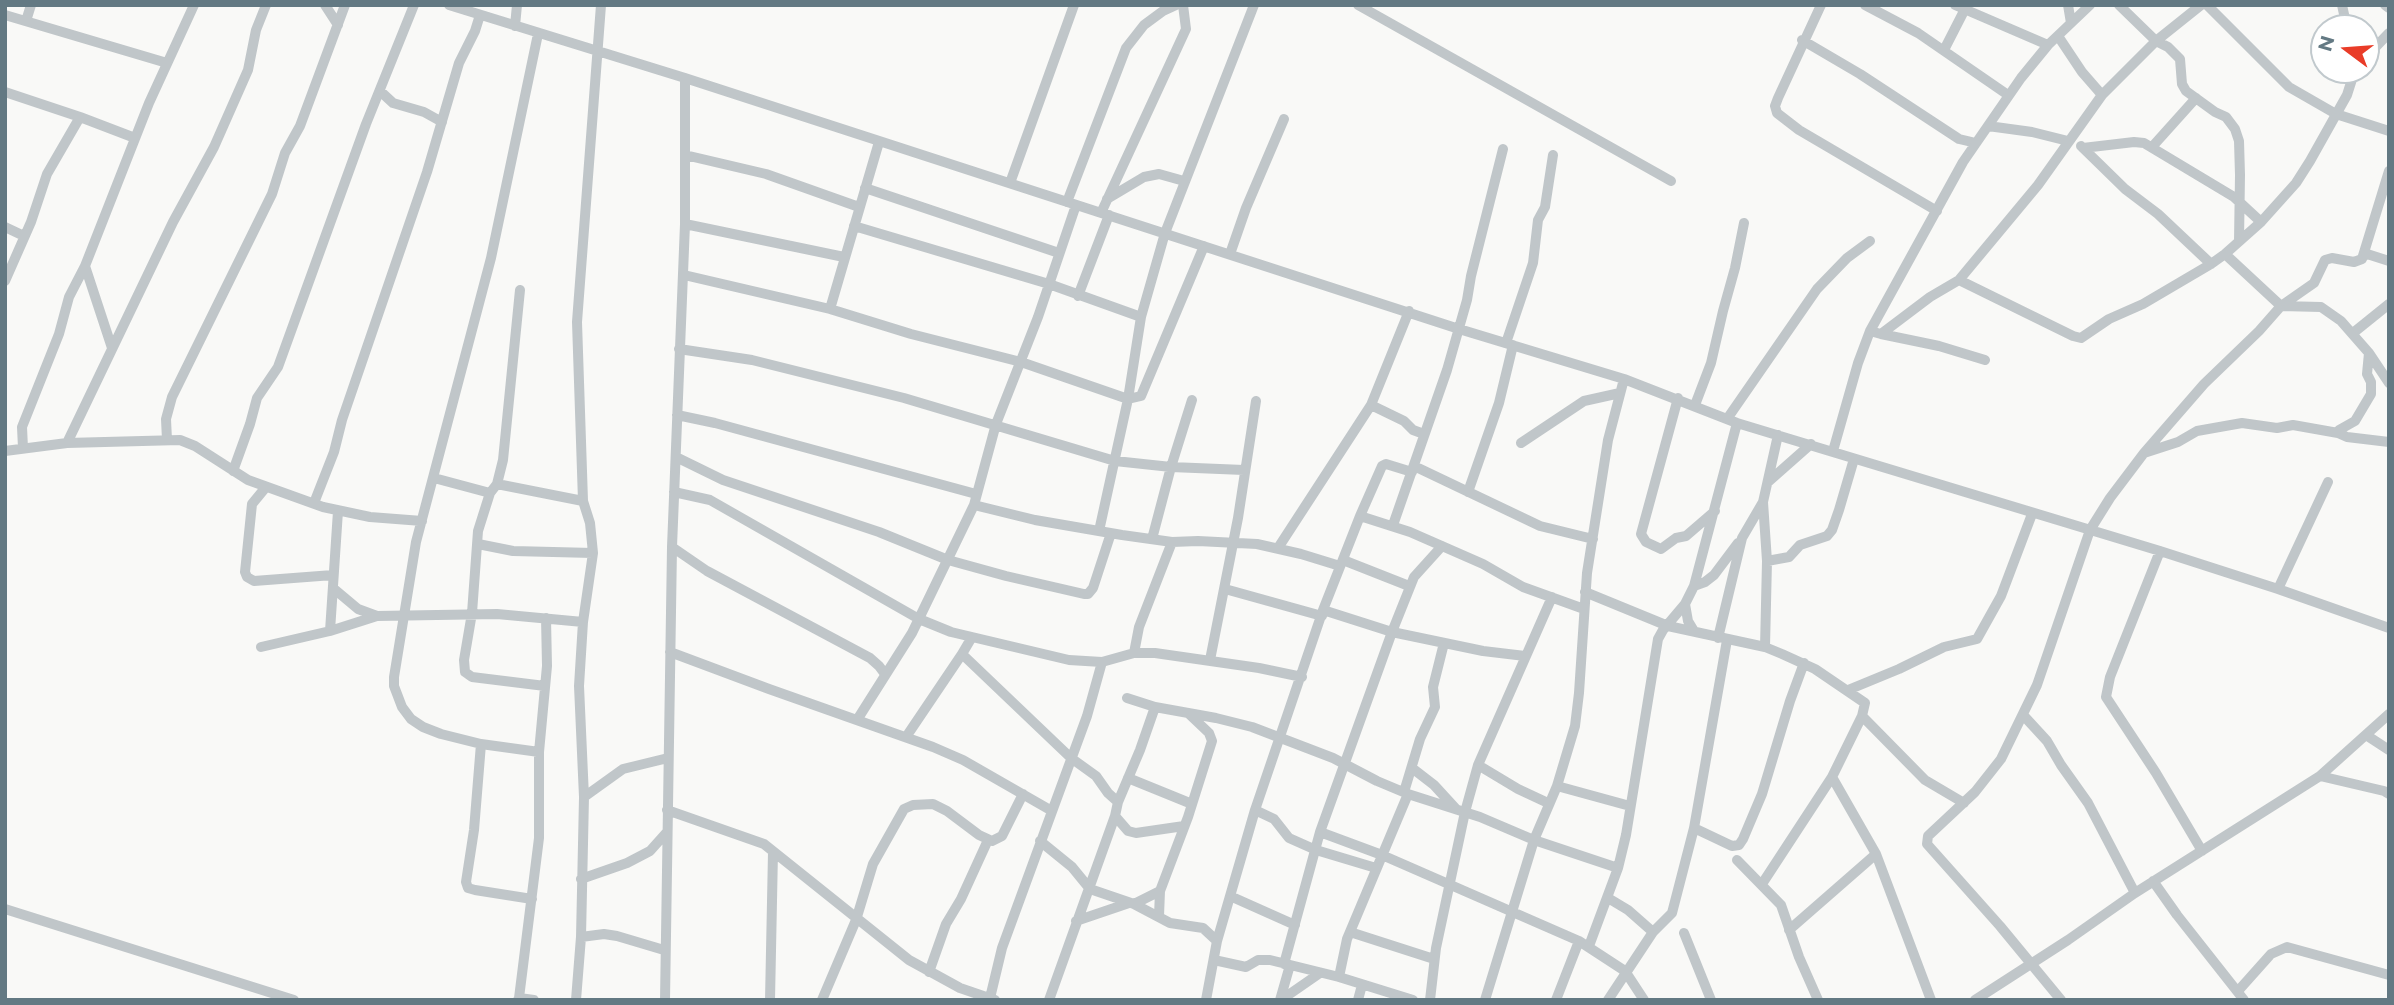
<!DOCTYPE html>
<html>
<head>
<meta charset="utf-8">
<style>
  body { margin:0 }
  #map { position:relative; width:2394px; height:1005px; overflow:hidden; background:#f9f9f7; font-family:Montserrat,sans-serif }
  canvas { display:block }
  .frame { position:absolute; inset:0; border:7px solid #637983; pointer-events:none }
  .north { position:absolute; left:2310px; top:14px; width:70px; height:70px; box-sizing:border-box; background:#fff; border:2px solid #c1c9cd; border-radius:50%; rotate:286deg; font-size:19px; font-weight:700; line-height:28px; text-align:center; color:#637983 }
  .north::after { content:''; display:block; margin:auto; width:24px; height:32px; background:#e93c28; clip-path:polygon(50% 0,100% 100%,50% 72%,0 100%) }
</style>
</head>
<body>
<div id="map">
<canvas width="2394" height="1005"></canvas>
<div class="frame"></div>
<div class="north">N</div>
</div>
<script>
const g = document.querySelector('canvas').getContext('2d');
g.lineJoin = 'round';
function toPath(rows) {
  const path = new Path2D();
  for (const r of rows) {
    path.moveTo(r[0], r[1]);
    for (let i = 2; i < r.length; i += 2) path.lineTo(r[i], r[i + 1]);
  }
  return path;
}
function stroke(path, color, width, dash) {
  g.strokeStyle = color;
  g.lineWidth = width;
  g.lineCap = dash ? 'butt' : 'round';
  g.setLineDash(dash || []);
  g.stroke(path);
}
const minor = toPath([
  [325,5,338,25],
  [449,5,685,78,1459,329,1624,379,1737,423,2160,551,2278,589,2389,628],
  [1358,5,1671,181],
  [1821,5,1778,98,1775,106,1777,113,1799,130,1937,211],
  [1865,5,1918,33,2008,95],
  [1955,5,2048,45],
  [2068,5,2071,23],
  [2119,5,2156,41,2168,47,2180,59,2182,84,2186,91,2215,112,2226,117,2235,129,2239,141,2240,175,2239,241],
  [2207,5,2289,87,2336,114,2389,131],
  [2342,5,2347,28],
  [2385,5,2389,8],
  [5,15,167,63],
  [26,21,31,5],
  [515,26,517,5],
  [538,34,491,258,416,542,394,677,394,686,402,707,411,719,423,727,441,734,481,744,539,752],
  [2058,36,2082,72,2102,95],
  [1802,40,1860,74,1959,139,1976,143],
  [1944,50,1965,9],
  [2366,57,2389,33],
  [380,91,393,103,424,112,442,122],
  [5,92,80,117],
  [1988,126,2032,132,2068,141],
  [2081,146,2125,189,2158,214,2211,264],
  [2152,147,2196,98],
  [2083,148,2134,142,2144,143,2234,197,2261,222],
  [685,155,766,174,859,207],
  [1010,183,1074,5],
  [865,188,1059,253],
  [1107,199,1144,177,1159,174,1184,181],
  [1067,202,1126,48,1144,25,1163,11,1176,5],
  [1101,213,1186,29,1183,5],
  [685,224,844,257],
  [854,226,1049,284,1141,317],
  [5,227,24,236],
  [2364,253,2389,261],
  [1230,254,1246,208,1284,119],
  [2225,254,2281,306,2321,307,2341,321,2369,353,2389,383],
  [85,266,112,348],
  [684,275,830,309,911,334,1021,362,1128,399,1141,396,1204,246],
  [1959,280,2073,336,2081,338,2109,319,2143,304,2211,264,2225,254,2261,222,2296,183,2310,161,2347,95,2355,70],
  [5,281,31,222,47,174,80,117,135,138],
  [1078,296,1109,215],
  [830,309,879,142],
  [1870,331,1881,334,1930,297,1959,280,2038,185,2102,95,2156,41,2201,5],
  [2353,333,2389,304],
  [1881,334,1939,346,1985,360],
  [1506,343,1533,263,1538,220,1545,207,1553,155],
  [679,349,752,360,904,398,1115,461,1171,467,1152,539],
  [1678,398,1641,534,1646,542,1661,549,1676,538,1686,536,1715,511],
  [1192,400,1171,467,1244,470],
  [1371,405,1404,421,1413,430,1424,434],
  [1695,405,1711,363,1723,311,1735,268,1744,223],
  [677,415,715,423,976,494],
  [1727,419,1817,289,1847,258,1870,241],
  [2338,433,2339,430,2355,421,2371,394,2371,382,2367,374,2369,353],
  [167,440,166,419,172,397,272,194,285,153,300,126,345,5],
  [67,443,173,222,214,147,248,70,256,30,266,5],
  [1521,443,1584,401,1620,393],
  [23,448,22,427,59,334,69,297,85,266,149,103,194,5],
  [5,451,67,443,180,440,195,446,248,480,323,507,370,517,422,521],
  [1833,451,1858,363,1870,331,1963,162,2021,78,2048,45,2090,5],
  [2144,453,2178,442,2197,431,2242,423,2277,428,2293,425,2338,433,2347,437,2389,442],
  [676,457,723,480,879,532,948,560,1006,576,1084,594,1088,594,1093,588,1111,533],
  [1414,466,1540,526,1593,539],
  [233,471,250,424,257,398,278,367,366,124,414,5],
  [434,478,490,493],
  [1768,482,1811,444],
  [497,484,503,460,520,290],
  [266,487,252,504,245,572,247,577,254,581,333,575],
  [674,492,710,500,919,619,951,632,1069,660,1102,662,1134,653,1155,653,1259,668,1302,677],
  [1468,492,1499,403,1513,345],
  [1763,502,1767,561,1765,647],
  [314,503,334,452,342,420,427,172,459,63,475,31,480,15],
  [974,505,1035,520,1122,535,1172,542,1198,541,1257,544,1301,554,1340,566],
  [1360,516,1382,466,1386,464,1412,472],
  [1393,525,1447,370,1467,300,1471,276,1503,149],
  [1099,531,1128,399,1141,317,1165,233,1254,5],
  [478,544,513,551,593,553],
  [672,547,707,571,870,658,879,666,885,674],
  [1278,548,1371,405,1409,311],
  [2160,551,2110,677,2106,697,2156,773,2202,851],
  [1343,560,1409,586],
  [1767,561,1789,557,1800,545,1827,536,1832,530,1839,510,1854,459],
  [1694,586,1705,582,1714,575,1738,543],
  [333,588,358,609,377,616,497,614,583,622],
  [1225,589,1322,616],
  [2278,589,2328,482],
  [1585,592,1668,626,1765,647,1782,654,1815,669,1865,703,1862,716,1832,777,1762,884],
  [1685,604,1688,621,1694,631],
  [1323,610,1392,632,1483,651,1525,656],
  [330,631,338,511],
  [972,637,962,654,1071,758,1096,776,1108,793,1118,802],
  [1718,638,1742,538,1763,502,1778,435],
  [261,647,330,631,377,616],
  [670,652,769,689,933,747,963,760,1052,811],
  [1134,653,1139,627,1172,542],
  [1210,660,1238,518,1256,401],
  [545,686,472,677,465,672,464,660,472,613,478,531,490,493,497,484,583,501],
  [1848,690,1899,669,1944,647,1977,639,2001,596,2032,514],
  [1127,698,1155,707],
  [1862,716,1925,780,1964,803],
  [2024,716,2047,741,2061,765,2088,803,2135,893],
  [857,720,912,633,974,505,996,424,1038,317,1076,205],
  [2366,735,2389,750],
  [906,737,962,654],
  [481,744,474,830,466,882,468,888,475,890,532,899],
  [1478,765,1518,789,1548,803],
  [1412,768,1434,785,1456,809],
  [2320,776,2384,791,2389,794],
  [1832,777,1876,854,1931,1000],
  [1128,778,1192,804],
  [1557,786,1630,806],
  [1404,792,1420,739,1435,707,1433,687,1444,643],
  [584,797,623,769,668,758],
  [667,810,764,844,909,960,960,988,995,1000],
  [1255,810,1274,819,1289,838,1316,850,1376,868],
  [1115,816,1128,831,1136,833,1184,826],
  [1694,828,1732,846,1739,845,1743,839,1762,794,1790,701,1804,663],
  [1320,832,1382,855,1579,941,1625,971,1644,1000],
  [1040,841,1072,867,1090,889,1134,904,1170,923,1203,928,1217,941],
  [1737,860,1781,905,1799,957,1818,1000],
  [581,879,627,863,650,851,667,832],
  [2153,881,2177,915,2244,1000],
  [1230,896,1295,925],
  [1608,898,1628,910,1653,932],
  [1134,904,1160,891],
  [5,909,294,1000],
  [1159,916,1160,891,1188,817,1212,741,1209,733,1188,713],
  [1076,921,1129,903],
  [1789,930,1876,854],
  [1350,932,1434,959],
  [1684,933,1711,1000],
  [581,937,604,934,617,936,664,950],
  [1589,946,1618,868,1626,835,1658,639,1663,630,1685,604,1694,586,1737,423],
  [1214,960,1246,967,1258,960,1270,960,1339,977,1413,1000],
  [1284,964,1320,832,1392,632,1414,577,1442,546],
  [929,972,946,924,961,899,988,840],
  [1339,977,1347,939,1408,794],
  [2238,991,2271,954,2287,947,2389,975],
  [519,998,539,838,539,752,547,666,546,618],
  [990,998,1002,948,1087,716,1102,662],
  [518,1000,519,998,534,1000],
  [576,1000,581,937,584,797,579,686,583,622,593,553,590,523,583,501,577,322,601,5],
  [665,1000,672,547,685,224,685,78],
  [770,1000,773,852],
  [822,1000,856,920,873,864,904,809,913,805,933,804,947,811,979,835,992,841,1002,836,1023,794],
  [1049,1000,1115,816,1118,802,1140,750,1155,707,1216,718,1252,727,1333,758,1377,781,1408,794,1480,817,1534,840,1618,868],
  [1206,1000,1217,941,1255,810,1323,610,1360,516,1410,532,1483,564,1523,587,1584,609],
  [1280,1000,1290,965],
  [1281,1000,1320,973],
  [1358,1000,1362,985],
  [1430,1000,1436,948,1465,812,1478,765,1552,597],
  [1485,1000,1534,840,1557,786,1575,726,1579,693,1587,573,1608,440,1624,379],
  [1556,1000,1579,941],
  [1608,1000,1653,932,1672,913,1694,828,1727,640],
  [1975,1000,2068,940,2135,893,2320,776,2389,714],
  [2061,1000,2000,926,1927,844,1928,836,1975,792,2001,759,2037,685,2090,530,2110,498,2144,453,2204,384,2259,331,2281,306,2314,283,2325,260,2332,258,2354,262,2362,259,2389,171]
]);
stroke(minor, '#c0c6c9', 10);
</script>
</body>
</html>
